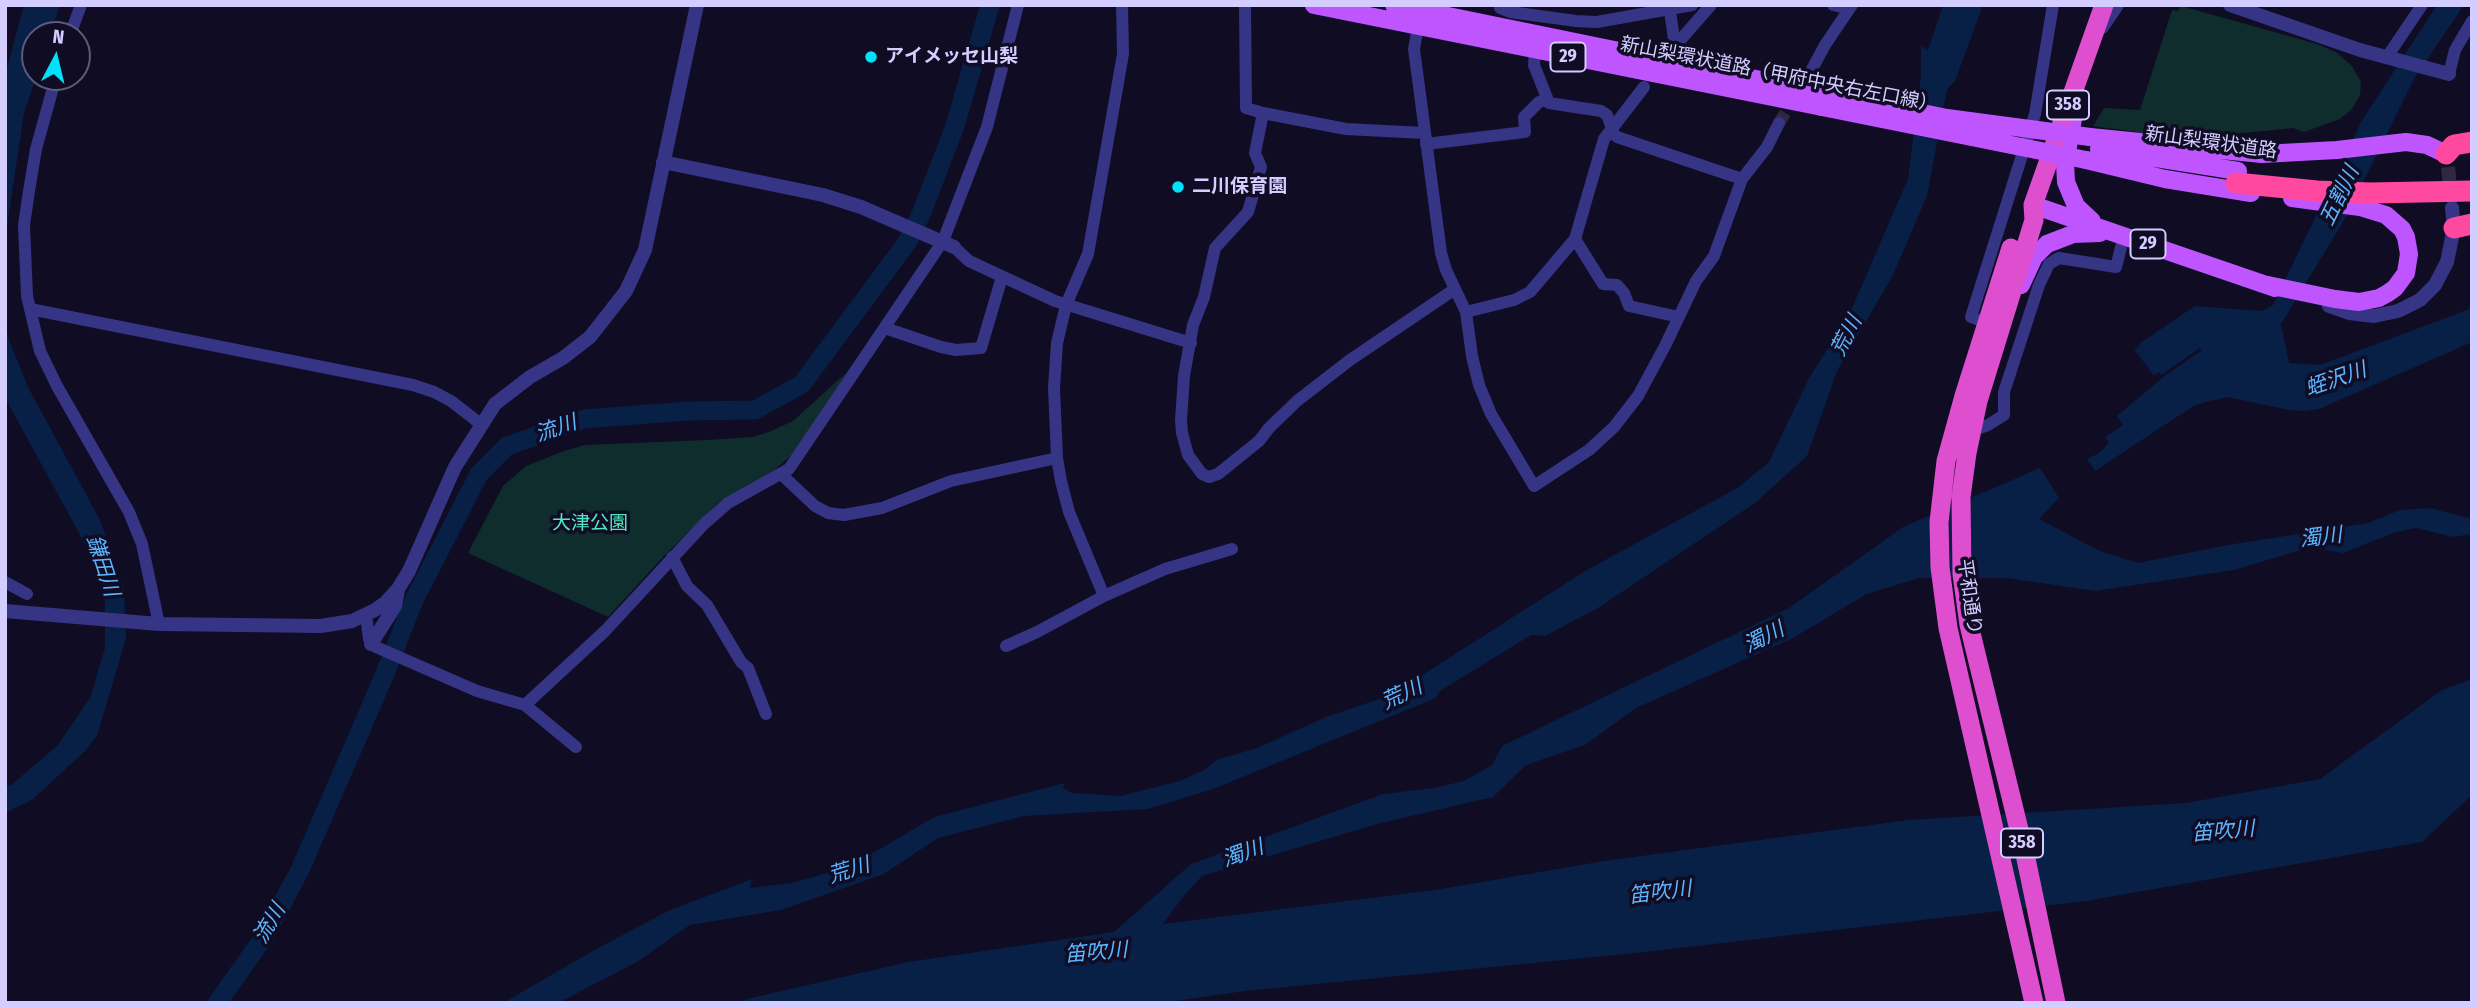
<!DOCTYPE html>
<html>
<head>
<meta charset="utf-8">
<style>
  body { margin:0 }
  #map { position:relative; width:2477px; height:1008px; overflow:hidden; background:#100c23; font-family:"Fira Sans Condensed",sans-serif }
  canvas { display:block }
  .frame { position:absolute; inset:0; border:7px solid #d3ceff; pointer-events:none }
  .north { position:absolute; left:21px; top:21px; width:70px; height:70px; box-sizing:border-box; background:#100c23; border:2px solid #5e5a7b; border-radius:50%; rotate:7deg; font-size:19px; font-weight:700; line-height:28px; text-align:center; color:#d3ceff }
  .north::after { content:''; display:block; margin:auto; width:24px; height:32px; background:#00e2f9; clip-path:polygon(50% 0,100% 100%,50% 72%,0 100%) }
</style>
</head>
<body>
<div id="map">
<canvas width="2477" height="1008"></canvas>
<div class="frame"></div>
<div class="north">N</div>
</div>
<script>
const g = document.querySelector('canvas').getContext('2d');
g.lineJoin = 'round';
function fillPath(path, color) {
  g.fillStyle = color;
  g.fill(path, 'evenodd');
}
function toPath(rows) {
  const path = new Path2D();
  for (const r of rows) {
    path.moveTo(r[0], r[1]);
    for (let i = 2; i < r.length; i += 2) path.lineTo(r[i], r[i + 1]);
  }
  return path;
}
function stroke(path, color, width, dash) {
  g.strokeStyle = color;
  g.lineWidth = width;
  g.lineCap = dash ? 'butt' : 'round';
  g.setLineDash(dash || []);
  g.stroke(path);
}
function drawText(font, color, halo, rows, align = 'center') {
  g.font = font + ' "Fira Sans Condensed","Noto Sans JP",sans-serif';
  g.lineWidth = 7;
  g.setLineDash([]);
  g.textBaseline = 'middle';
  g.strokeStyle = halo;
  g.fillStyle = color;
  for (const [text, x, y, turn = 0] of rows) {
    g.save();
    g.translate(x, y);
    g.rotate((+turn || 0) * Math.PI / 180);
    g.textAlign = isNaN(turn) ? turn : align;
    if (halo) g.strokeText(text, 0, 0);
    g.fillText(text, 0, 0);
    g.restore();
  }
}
const green = toPath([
  [2181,6,2317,44,2336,52,2352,66,2361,82,2360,95,2352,109,2340,119,2304,132,2293,128,2244,133,2166,136,2093,126,2104,108,2140,110,2172,10,2178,11],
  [847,372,796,451,769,475,719,502,665,555,608,617,468,553,503,486,526,466,564,451,585,445,707,440,752,437,769,432,793,421]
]);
const water = toPath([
  [24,5,60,5,50,35,35,35,36,77,24,113,5,240,5,75],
  [1943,5,1983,5,1955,81,1947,89,1927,196,1892,277,1837,371,1807,456,1755,503,1598,608,1545,636,1531,635,1440,691,1436,698,1213,789,1148,809,1024,816,938,838,884,874,781,910,690,925,637,962,558,1003,503,1003,598,948,670,910,752,879,750,888,791,883,817,876,856,863,934,817,1065,783,1063,788,1072,793,1120,796,1180,781,1206,769,1216,760,1257,748,1326,717,1406,690,1424,674,1585,571,1739,487,1769,462,1809,378,1849,315,1908,179,1921,75,1921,46,1928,50],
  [2437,5,2464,5,2414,79,2346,217,2281,324,2289,363,2320,365,2472,308,2472,342,2319,409,2304,411,2289,410,2227,397,2195,405,2095,471,2087,459,2099,453,2109,443,2105,437,2123,425,2117,416,2163,377,2202,350,2200,348,2161,375,2159,372,2154,376,2134,349,2140,346,2139,344,2195,306,2261,311,2273,305,2361,122],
  [5,322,9,340,28,387,100,520,124,588,126,638,97,736,85,751,32,800,5,813,5,786,11,785,57,746,90,698,105,648,105,591,78,531,5,398],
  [2040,468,2059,498,2039,519,2100,551,2138,563,2228,545,2368,523,2400,510,2430,508,2472,519,2472,534,2453,537,2416,528,2393,533,2343,553,2311,547,2234,570,2095,591,2007,578,1919,578,1867,594,1791,639,1636,708,1585,745,1526,765,1493,797,1377,824,1202,876,1183,897,1163,924,1435,890,1604,861,1908,820,2186,803,2320,779,2442,690,2472,679,2472,795,2422,842,2086,901,1636,953,1245,991,1162,1003,738,1003,751,998,908,962,1114,932,1191,864,1383,794,1434,788,1464,781,1492,765,1502,746,1789,608,1903,527]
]);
const river = toPath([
  [217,1003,264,937,300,870,384,676,414,600,479,474,507,446,584,419,688,411,755,410,802,384,908,241,922,212,955,126,990,5]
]);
const minorTunnel = toPath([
  [1779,123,1811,71]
]);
const tertiaryTunnel = toPath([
  [2448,167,2451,197]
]);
const minor = toPath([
  [1245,5,1246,108,1263,113,1346,129,1424,133],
  [1833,5,1849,9],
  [1500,8,1510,12,1576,21,1597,22,1692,5],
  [1670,11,1675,46],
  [1422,22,1418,27,1414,49,1441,253,1446,270,1466,312,1472,356,1479,385,1491,414,1534,486,1589,450,1614,427,1638,396,1665,346,1696,281,1714,256,1742,179,1767,147,1779,123],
  [70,35,81,5],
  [1675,46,1711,5],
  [1535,51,1534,65,1549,103,1601,111,1607,115,1614,134,1617,137,1742,179],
  [2387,57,2422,5],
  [1811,71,1825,45,1852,5],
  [2449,74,2455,50,2472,21],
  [56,77,36,149,29,191,24,225,27,296,40,351,57,386,129,512,142,544,159,624],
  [1263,113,1255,153,1261,167,1248,212,1215,248,1204,297,1193,325,1184,376,1181,420,1182,433,1188,455,1202,474,1209,477,1218,474,1259,441,1269,428,1297,401,1350,360,1455,289],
  [1426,144,1525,132,1524,117,1539,102,1547,100],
  [1575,239,1603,284,1617,285,1624,293,1629,306,1679,317],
  [954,247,969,261,1055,301,1191,343],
  [30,309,413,385,434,392,451,401,482,425],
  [1466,312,1514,300,1530,292,1575,239,1604,139,1644,87],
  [1987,323,1971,317,2035,114,2053,5],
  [885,328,941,347,956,350,981,348,1002,277],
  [1971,431,1988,425,2004,415,2004,392,2039,285,2049,264,2059,258,2116,267,2124,236],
  [781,474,815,506,828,513,844,515,882,508,951,481,1057,458],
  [672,557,687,586,707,605,741,662,748,668,766,714],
  [5,582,27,594],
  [1104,596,1069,512,1061,481,1057,458,1054,388,1057,343,1066,305,1088,254,1123,54,1122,5],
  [366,615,369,639,376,647,477,691,525,705,576,747],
  [1006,646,1037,632,1104,596,1165,569,1232,549],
  [525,705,605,631,704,524,728,503,789,469,943,241,987,127,1018,5]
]);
const tertiary = toPath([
  [2230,5,2360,50,2449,74],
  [2102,27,2117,5],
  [663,162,823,195,861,207,954,247],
  [2329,306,2349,313,2374,316,2398,311,2420,300,2435,285,2447,262,2454,228,2452,208],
  [5,611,159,624,321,626,352,621,375,610,385,603,398,589,409,571,455,467,495,404,530,377,563,358,590,337,626,291,645,250,697,5],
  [371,644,395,606,398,590]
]);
const primary = toPath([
  [1314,5,1822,107],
  [1394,5,1947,118],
  [2073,119,2065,163,2066,182,2076,206,2092,221],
  [2090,137,2262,154,2337,150,2406,142,2427,145,2446,154],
  [2099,149,2238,171],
  [2086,160,2165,179,2251,193],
  [2033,205,2275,288],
  [2263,284,2335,299,2359,302,2379,298,2388,293,2395,288,2406,273,2409,254,2406,237,2402,229,2386,215,2360,207,2292,198],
  [2021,285,2034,257,2047,244,2073,234,2100,233]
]);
const trunk = toPath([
  [2011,248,1964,396,1946,461,1939,522,1940,567,1948,628,2034,1003],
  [2056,1003,2025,854,1969,625,1962,574,1961,497,1967,453,1978,401,2034,220,2033,205,2104,5]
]);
const motorway = toPath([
  [2446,154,2454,145,2472,142],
  [2236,183,2317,191,2370,193,2472,191],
  [2454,228,2472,224]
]);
const primaryBridge = toPath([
  [1822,107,2086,160],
  [1947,118,2090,137]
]);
const markers = [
  [871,57,7,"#00e2f9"],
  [1178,187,7,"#00e2f9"]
];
const shields = [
  [1568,57,35],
  [2068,105,42],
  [2148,244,35],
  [2022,843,42]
];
const shieldNames = [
  ["29",1568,57],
  ["358",2068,105],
  ["29",2148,244],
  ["358",2022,843]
];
const poiNames = [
  ["アイメッセ山梨",885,57],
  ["二川保育園",1192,187]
];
const streetNames = [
  ["新山梨環状道路（甲府中央右左口線）",1779,75,11],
  ["新山梨環状道路",2211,143,8],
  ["平和通り",1969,597,82]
];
const parkNames = [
  ["大津公園",590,524]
];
const waterNames = [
  ["五割川",2340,196,-64],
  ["荒川",1847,336,-63],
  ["蛭沢川",2336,380,-19],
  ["流川",556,429,-19],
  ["濁川",2321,538,-7],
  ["鎌田川",102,566,72],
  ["濁川",1764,638,-27],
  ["荒川",1402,695,-25],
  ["笛吹川",2223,832,-5],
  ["濁川",1243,854,-20],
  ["荒川",849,871,-17],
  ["笛吹川",1660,893,-7],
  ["流川",270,924,-60],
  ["笛吹川",1096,953,-5]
];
fillPath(green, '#0f2d2c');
fillPath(water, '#081f46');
stroke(river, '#081f46', 19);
stroke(minorTunnel, '#2d2944', 12, [12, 6]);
stroke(tertiaryTunnel, '#2d2944', 14, [14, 7]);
stroke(minor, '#363485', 12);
stroke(tertiary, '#363485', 14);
stroke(primary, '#be55ff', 18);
stroke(trunk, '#de4fd0', 19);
stroke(motorway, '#ff49a1', 21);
stroke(primaryBridge, '#be55ff', 18);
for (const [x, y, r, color] of markers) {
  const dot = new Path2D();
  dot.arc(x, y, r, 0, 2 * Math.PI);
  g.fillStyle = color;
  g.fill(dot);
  stroke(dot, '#100c23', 2.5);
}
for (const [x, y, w] of shields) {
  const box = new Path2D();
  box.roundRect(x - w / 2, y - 14.5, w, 29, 5);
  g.fillStyle = '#100c23';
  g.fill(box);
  stroke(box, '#d3ceff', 2);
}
drawText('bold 18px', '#d3ceff', null, shieldNames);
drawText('bold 19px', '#d3ceff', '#100c23', poiNames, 'left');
drawText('19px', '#d3ceff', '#100c23', streetNames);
drawText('19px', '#52e7c1', '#100c23', parkNames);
drawText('italic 21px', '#5cb5ff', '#100c23', waterNames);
</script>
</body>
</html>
